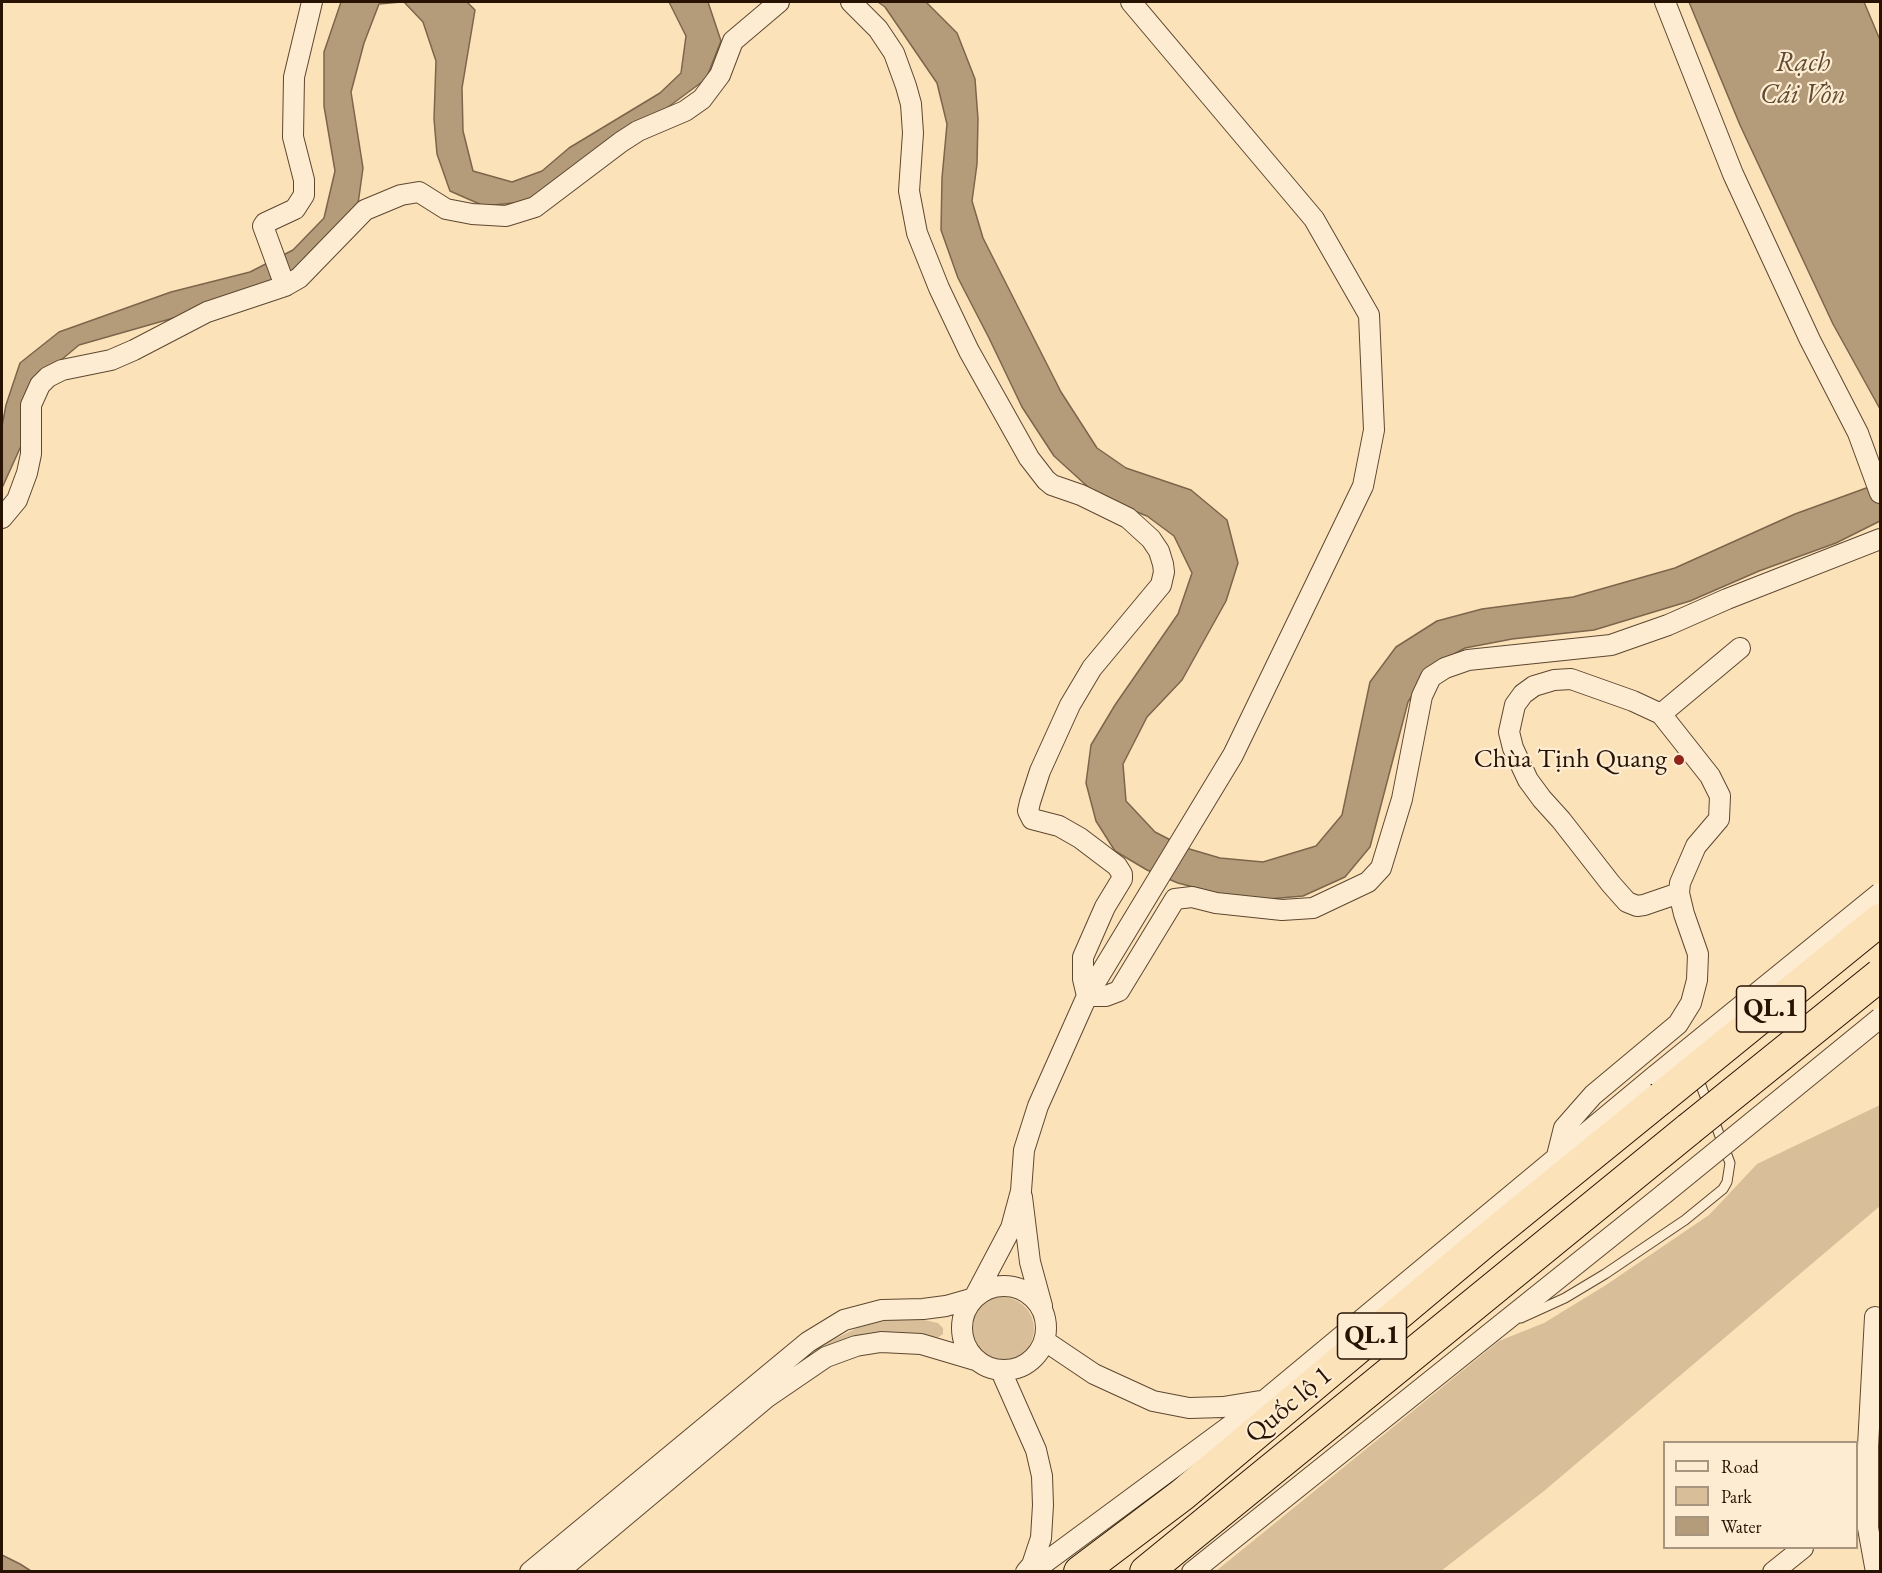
<!DOCTYPE html>
<html>
<head>
<meta charset="utf-8">
<style>
  body { margin:0 }
  #map { position:relative; width:1882px; height:1573px; overflow:hidden; background:#fce2b9; font-family:"EB Garamond",serif }
  canvas { display:block }
  .frame { position:absolute; inset:0; border:3px solid #281303; pointer-events:none }
  .legend { position:absolute; left:1663px; top:1441px; width:195px; height:108px; box-sizing:border-box; background:#fdecd2; border:2px solid #a8957f; margin:0; padding:8px 10px; list-style:none; font-size:18px; color:#281303 }
  .legend li { display:flex; align-items:center; gap:12px; height:30px }
  .legend b { width:30px; border:2px solid #a8957f }
</style>
</head>
<body>
<div id="map">
<canvas width="1882" height="1573"></canvas>
<div class="frame"></div>
<ul class="legend">
<li><b style="height:8px;background:#fdecd2"></b>Road</li>
<li><b style="height:16px;background:#d8bf9a"></b>Park</li>
<li><b style="height:16px;background:#b49c7b"></b>Water</li>
</ul>
</div>
<script>
const g = document.querySelector('canvas').getContext('2d');
g.lineJoin = 'round';
function fillPath(path, color) {
  g.fillStyle = color;
  g.fill(path, 'evenodd');
}
function toPath(rows) {
  const path = new Path2D();
  for (const r of rows) {
    if (r.length === 3) {
      path.moveTo(r[0] + r[2], r[1]);
      path.arc(r[0], r[1], r[2], 0, 2 * Math.PI);
      continue;
    }
    path.moveTo(r[0], r[1]);
    for (let i = 2; i < r.length; i += 2) path.lineTo(r[i], r[i + 1]);
  }
  return path;
}
function stroke(path, color, width, dash) {
  g.strokeStyle = color;
  g.lineWidth = width;
  g.lineCap = dash ? 'butt' : 'round';
  g.setLineDash(dash || []);
  g.stroke(path);
}
function drawText(font, color, halo, rows, align = 'center') {
  g.font = font + ' "EB Garamond",serif';
  g.lineWidth = 4.5;
  g.setLineDash([]);
  g.textBaseline = 'middle';
  g.strokeStyle = halo;
  g.fillStyle = color;
  for (const [text, x, y, turn = 0] of rows) {
    g.save();
    g.translate(x, y);
    g.rotate((+turn || 0) * Math.PI / 180);
    g.textAlign = isNaN(turn) ? turn : align;
    if (halo) g.strokeText(text, 0, 0);
    g.fillText(text, 0, 0);
    g.restore();
  }
}
const green = toPath([
  [1880,1105,1880,1206,1544,1491,1441,1571,1216,1571,1499,1341,1544,1323,1606,1285,1709,1215,1757,1164],
  [1002,1329,32],
  [920,1319,938,1323,943,1328,943,1334,937,1338,918,1336,794,1369,818,1347,861,1326,889,1320]
]);
const water = toPath([
  [341,2,401,2,379,4,364,43,351,92,363,168,358,204,289,278,219,305,79,345,48,371,26,401,21,446,2,488,2,426,6,405,20,363,59,332,171,292,250,272,293,250,324,218,335,171,324,106,324,52,341,2],
  [404,2,467,2,475,10,462,88,463,131,473,171,512,182,542,171,569,148,660,93,681,73,686,36,669,2,708,2,721,41,706,79,656,116,532,201,484,206,450,191,437,154,434,119,436,61,423,22,404,2],
  [878,2,926,2,957,33,975,79,978,119,977,164,972,201,983,238,1061,392,1097,448,1126,468,1191,490,1227,520,1238,563,1226,601,1182,680,1147,717,1123,764,1126,801,1155,832,1186,848,1220,858,1263,862,1316,846,1342,815,1370,682,1396,647,1437,621,1482,609,1573,597,1675,568,1795,514,1880,483,1880,521,1836,543,1759,571,1690,601,1594,630,1512,639,1465,648,1429,668,1408,702,1370,847,1345,877,1303,896,1246,901,1178,883,1147,870,1115,851,1096,821,1086,783,1091,745,1115,705,1178,614,1192,573,1174,536,1147,516,1099,497,1054,456,1022,407,989,338,958,278,941,230,942,178,947,124,937,83,885,7,878,2],
  [1689,2,1864,2,1880,40,1880,409,1833,324,1740,125,1689,2],
  [2,1555,20,1564,31,1571,2,1571,2,1555]
]);
const service = toPath([
  [1521,1318,1565,1298,1605,1274,1685,1220,1723,1189,1727,1182,1730,1163,1697,1075]
]);
const minor = toPath([
  [851,2,878,29,894,53,906,86,911,104,913,133,909,191,917,233,939,288,969,351,1029,458,1046,480,1052,485,1081,495,1128,518,1151,539,1159,551,1163,564,1164,572,1161,585,1092,668,1070,705,1040,771,1030,802,1028,811,1032,819,1059,826,1080,838,1117,866,1122,874,1122,879,1105,907,1083,957,1083,979,1087,996,1106,996,1119,991,1175,899,1192,897,1216,903,1282,910,1313,908,1368,882,1381,868,1402,799,1422,696,1431,677,1445,668,1468,660,1611,645,1668,625,1727,599,1880,539],
  [1665,2,1733,174,1810,340,1858,433,1880,493],
  [285,286,299,278,365,210,401,195,419,192,446,209,472,214,506,216,535,207,621,142,638,131,685,111,702,99,720,75,733,41,779,2],
  [2,518,17,500,27,473,31,454,31,405,40,385,48,377,62,370,111,360,134,350,207,312,285,286,263,226,265,223,295,209,304,195,304,180,293,137,294,77,312,2],
  [1661,714,1633,701,1571,679,1554,680,1534,686,1523,694,1515,705,1509,732,1513,748,1528,780,1542,799,1561,820,1611,884,1627,902,1637,906,1644,905,1679,893],
  [1557,1156,1564,1128,1593,1095,1678,1024,1691,1003,1697,980,1698,954,1684,914,1679,893,1680,883,1696,846,1719,819,1720,796,1710,776,1661,714,1740,648],
  [1022,1197,1030,1262,1042,1306],
  [1004,1328,42],
  [1875,1317,1868,1446,1868,1528,1876,1572],
  [1045,1341,1094,1374,1153,1401,1189,1408,1223,1407,1260,1401],
  [1001,1371,1036,1450,1042,1476,1043,1505,1041,1538,1032,1565,1026,1572],
  [530,1572,808,1342,844,1320,882,1310,923,1309,946,1306,974,1298,1011,1228,1021,1191,1024,1150,1038,1106,1087,996,1233,755,1363,486,1374,430,1369,315,1314,219,1131,2],
  [558,1572,766,1398,826,1357,856,1346,881,1342,921,1344,975,1360],
  [1032,1572,1265,1400,1656,1075],
  [1192,1572,1664,1194],
  [1773,1572,1803,1548]
]);
const trunk = toPath([
  [1080,1572,1182,1495,1485,1241,1661,1098],
  [1146,1572,1689,1129]
]);
const minorBridge = toPath([
  [1656,1075,1880,893],
  [1664,1194,1880,1018]
]);
const trunkBridge = toPath([
  [1661,1098,1880,920],
  [1689,1129,1880,975]
]);
const markers = [
  [1679,760,6,"#8f2418"]
];
const shields = [
  [1771,1009,69],
  [1372,1336,69]
];
const shieldNames = [
  ["QL.1",1771,1009],
  ["QL.1",1372,1336]
];
const poiNames = [
  ["Chùa Tịnh Quang",1667,760]
];
const streetNames = [
  ["Quốc lộ 1",1289,1405,-40]
];
const waterNames = [
  ["Rạch",1803,63],
  ["Cái Vồn",1803,95]
];
fillPath(green, '#d8bf9a');
fillPath(water, '#b49c7b');
stroke(water, '#7c654b', 1.5);
stroke(service, '#5d4730', 11);
stroke(minor, '#5d4730', 22);
stroke(trunk, '#281303', 34);
stroke(service, '#fdecd2', 9);
stroke(minor, '#fdecd2', 20);
stroke(trunk, '#fce2b9', 32);
stroke(minorBridge, '#5d4730', 22, []);
stroke(trunkBridge, '#281303', 34, []);
stroke(minorBridge, '#fdecd2', 20);
stroke(trunkBridge, '#fce2b9', 32);
for (const [x, y, r, color] of markers) {
  const dot = new Path2D();
  dot.arc(x, y, r, 0, 2 * Math.PI);
  g.fillStyle = color;
  g.fill(dot);
  stroke(dot, '#fdecd2', 2);
}
for (const [x, y, w] of shields) {
  const box = new Path2D();
  box.roundRect(x - w / 2, y - 23, w, 46, 4.5);
  g.fillStyle = '#fdecd2';
  g.fill(box);
  stroke(box, '#281303', 1.5);
}
drawText('bold 26px', '#281303', null, shieldNames);
drawText('27px', '#281303', '#fdecd2', poiNames, 'right');
drawText('27px', '#281303', '#fdecd2', streetNames);
drawText('italic 28px', '#604a33', '#fdecd2', waterNames);
</script>
</body>
</html>
